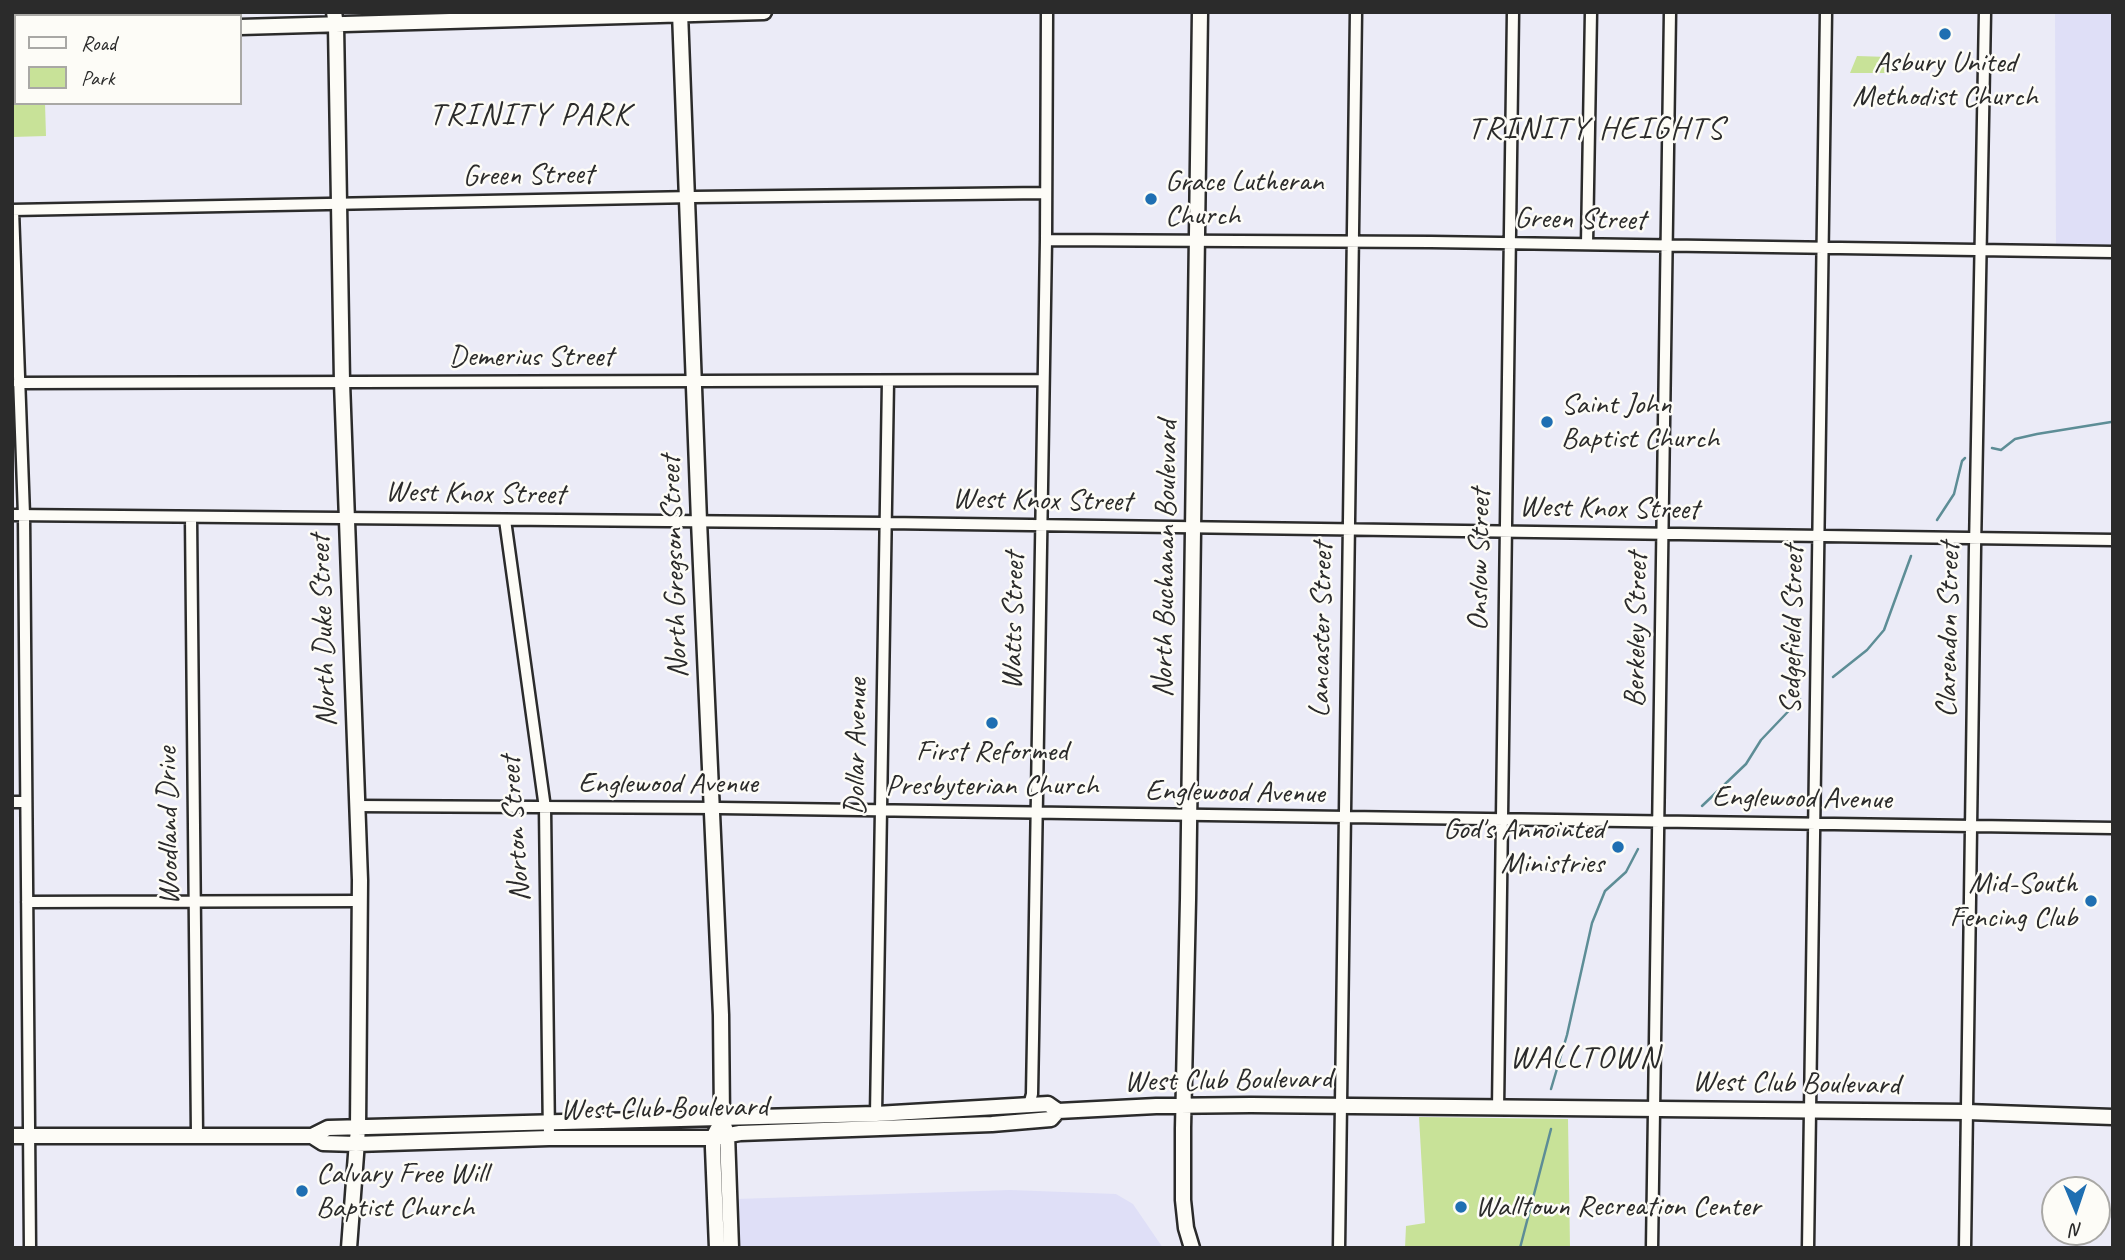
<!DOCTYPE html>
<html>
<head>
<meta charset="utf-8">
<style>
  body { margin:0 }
  #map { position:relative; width:2125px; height:1260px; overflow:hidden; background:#ebebf7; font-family:Caveat,sans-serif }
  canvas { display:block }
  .frame { position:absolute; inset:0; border:14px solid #2b2b2b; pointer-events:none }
  .legend { position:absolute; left:14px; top:14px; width:228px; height:91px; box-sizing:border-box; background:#fdfcf7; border:2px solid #a9a8a5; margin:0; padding:9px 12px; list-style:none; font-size:21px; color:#2b2b2b }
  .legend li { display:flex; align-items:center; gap:14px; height:35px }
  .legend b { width:35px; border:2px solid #a9a8a5 }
  .north { position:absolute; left:2041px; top:1176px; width:70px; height:70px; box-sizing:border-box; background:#fdfcf7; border:2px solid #a9a8a5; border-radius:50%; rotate:178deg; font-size:19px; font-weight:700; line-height:28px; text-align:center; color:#2b2b2b }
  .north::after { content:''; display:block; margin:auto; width:24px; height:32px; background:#1f6fb2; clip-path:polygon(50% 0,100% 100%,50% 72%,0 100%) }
</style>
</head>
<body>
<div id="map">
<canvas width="2125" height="1260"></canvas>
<div class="frame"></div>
<ul class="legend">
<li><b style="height:9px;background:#fdfcf7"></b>Road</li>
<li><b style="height:19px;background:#c8e298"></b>Park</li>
</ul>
<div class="north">N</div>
</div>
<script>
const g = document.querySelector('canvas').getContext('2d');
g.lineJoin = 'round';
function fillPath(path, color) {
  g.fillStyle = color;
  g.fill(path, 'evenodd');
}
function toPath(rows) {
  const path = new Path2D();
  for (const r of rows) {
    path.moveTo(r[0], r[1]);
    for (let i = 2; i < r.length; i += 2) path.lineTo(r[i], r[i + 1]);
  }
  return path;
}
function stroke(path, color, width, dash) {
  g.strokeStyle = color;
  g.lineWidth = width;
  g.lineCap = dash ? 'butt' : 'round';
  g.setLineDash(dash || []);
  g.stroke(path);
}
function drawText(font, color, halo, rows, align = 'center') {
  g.font = font + ' Caveat,sans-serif';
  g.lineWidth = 5;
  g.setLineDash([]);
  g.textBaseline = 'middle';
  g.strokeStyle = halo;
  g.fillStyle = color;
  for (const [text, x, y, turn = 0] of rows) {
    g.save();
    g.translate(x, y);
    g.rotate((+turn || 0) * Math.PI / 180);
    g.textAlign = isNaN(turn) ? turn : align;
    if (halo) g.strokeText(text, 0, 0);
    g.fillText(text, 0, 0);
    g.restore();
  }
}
const built = toPath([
  [2055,12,2113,12,2113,253,2056,252],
  [1010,1190,1116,1194,1133,1204,1163,1248,735,1248,736,1199]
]);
const green = toPath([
  [12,46,16,46,16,103,45,103,46,136,12,137],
  [1857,56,1889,57,1897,64,1897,73,1850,73],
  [1419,1117,1568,1119,1570,1248,1405,1248,1406,1226,1425,1223]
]);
const stream = toPath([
  [1992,448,2001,450,2015,439,2037,434,2111,422],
  [1937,520,1954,494,1962,461,1965,458],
  [1833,677,1867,650,1884,630,1911,556],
  [1702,806,1746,764,1761,740,1800,699],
  [1551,1089,1567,1035,1592,923,1605,891,1626,872,1638,849],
  [1520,1248,1551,1129]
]);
const street = toPath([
  [12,210,694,197,1045,193],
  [13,210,24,515,30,1248],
  [1046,240,1431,242,2113,252],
  [1587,244,1591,12],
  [18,383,1043,380],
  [12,515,886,523,2113,540],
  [191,517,197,1135],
  [505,520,545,808,549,1138],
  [12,802,26,802],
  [356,806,720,808,2113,828],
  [27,902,360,901],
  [1029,1105,1032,1094,1033,1039,1046,240,1047,12],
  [1498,1108,1513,12],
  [876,1114,888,381],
  [1339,1248,1356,12],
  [1652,1248,1670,12],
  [1808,1248,1826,12],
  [1965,1248,1975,548,1985,12]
]);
const secondary = toPath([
  [334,12,336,25,342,382,360,880,358,1128,349,1248],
  [680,12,699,521,721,1015,722,1119,727,1134,731,1248],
  [240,27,764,12],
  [12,33,16,33],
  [717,1130,713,1138,713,1148,717,1248],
  [12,1136,312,1136,328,1128,876,1114,1048,1104,1058,1111,1156,1106,1251,1105,1967,1112,2113,1117],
  [312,1136,323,1143,356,1144,549,1138,713,1138,740,1133,992,1124,1051,1119,1058,1111],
  [1192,1248,1186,1228,1183,1200,1183,1128,1188,900,1200,12]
]);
const markers = [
  [1945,34,7,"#1f6fb2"],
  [1151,199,7,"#1f6fb2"],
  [1547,422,7,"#1f6fb2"],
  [992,723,7,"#1f6fb2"],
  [1618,847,7,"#1f6fb2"],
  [2091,901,7,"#1f6fb2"],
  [302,1191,7,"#1f6fb2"],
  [1461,1207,7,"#1f6fb2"]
];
const poiNames = [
  ["Asbury United",1945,63,"center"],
  ["Methodist Church",1945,97,"center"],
  ["Grace Lutheran",1165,182],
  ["Church",1165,216],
  ["Saint John",1561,405],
  ["Baptist Church",1561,439],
  ["First Reformed",992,752,"center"],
  ["Presbyterian Church",992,786,"center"],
  ["God's Annointed",1604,830,"right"],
  ["Ministries",1604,864,"right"],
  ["Mid-South",2077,884,"right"],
  ["Fencing Club",2077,918,"right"],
  ["Calvary Free Will",316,1174],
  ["Baptist Church",316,1208],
  ["Walltown Recreation Center",1475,1207]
];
const streetNames = [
  ["Green Street",528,176,-1],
  ["Green Street",1580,220,1],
  ["Demerius Street",531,357],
  ["West Knox Street",475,494,1],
  ["West Knox Street",1042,501,1],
  ["West Knox Street",1609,509,1],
  ["North Buchanan Boulevard",1166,559,-89],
  ["Onslow Street",1480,560,-89],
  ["North Gregson Street",675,567,-92],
  ["Watts Street",1014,621,-89],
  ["Lancaster Street",1322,630,-89],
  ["Berkeley Street",1637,630,-89],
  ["Sedgefield Street",1793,630,-89],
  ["Clarendon Street",1949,630,-89],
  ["North Duke Street",324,631,-92],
  ["Dollar Avenue",857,747,-89],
  ["Englewood Avenue",668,784],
  ["Englewood Avenue",1235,793,1],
  ["Englewood Avenue",1802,799,1],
  ["Woodland Drive",169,826,-91],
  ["Norton Street",516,829,-94],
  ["West Club Boulevard",1228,1081,-1],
  ["West Club Boulevard",1796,1084,1],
  ["West Club Boulevard",664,1109,-1]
];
const neighbourhoodNames = [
  ["TRINITY PARK",530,116],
  ["TRINITY HEIGHTS",1596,130],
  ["WALLTOWN",1585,1059]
];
fillPath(built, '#dfdff7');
fillPath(green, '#c8e298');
stroke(stream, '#5d8d96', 2.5);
stroke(street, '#2b2b2b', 15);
stroke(secondary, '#2b2b2b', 19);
stroke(street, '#fdfcf7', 10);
stroke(secondary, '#fdfcf7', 14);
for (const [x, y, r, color] of markers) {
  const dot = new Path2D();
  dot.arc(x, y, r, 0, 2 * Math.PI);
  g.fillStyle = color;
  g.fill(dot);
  stroke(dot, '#fdfcf7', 2.5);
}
drawText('30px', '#2b2b2b', '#fdfcf7', poiNames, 'left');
drawText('30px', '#2b2b2b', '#fdfcf7', streetNames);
g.letterSpacing = '2px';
drawText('32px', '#2b2b2b', '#fdfcf7', neighbourhoodNames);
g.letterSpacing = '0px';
</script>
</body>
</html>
